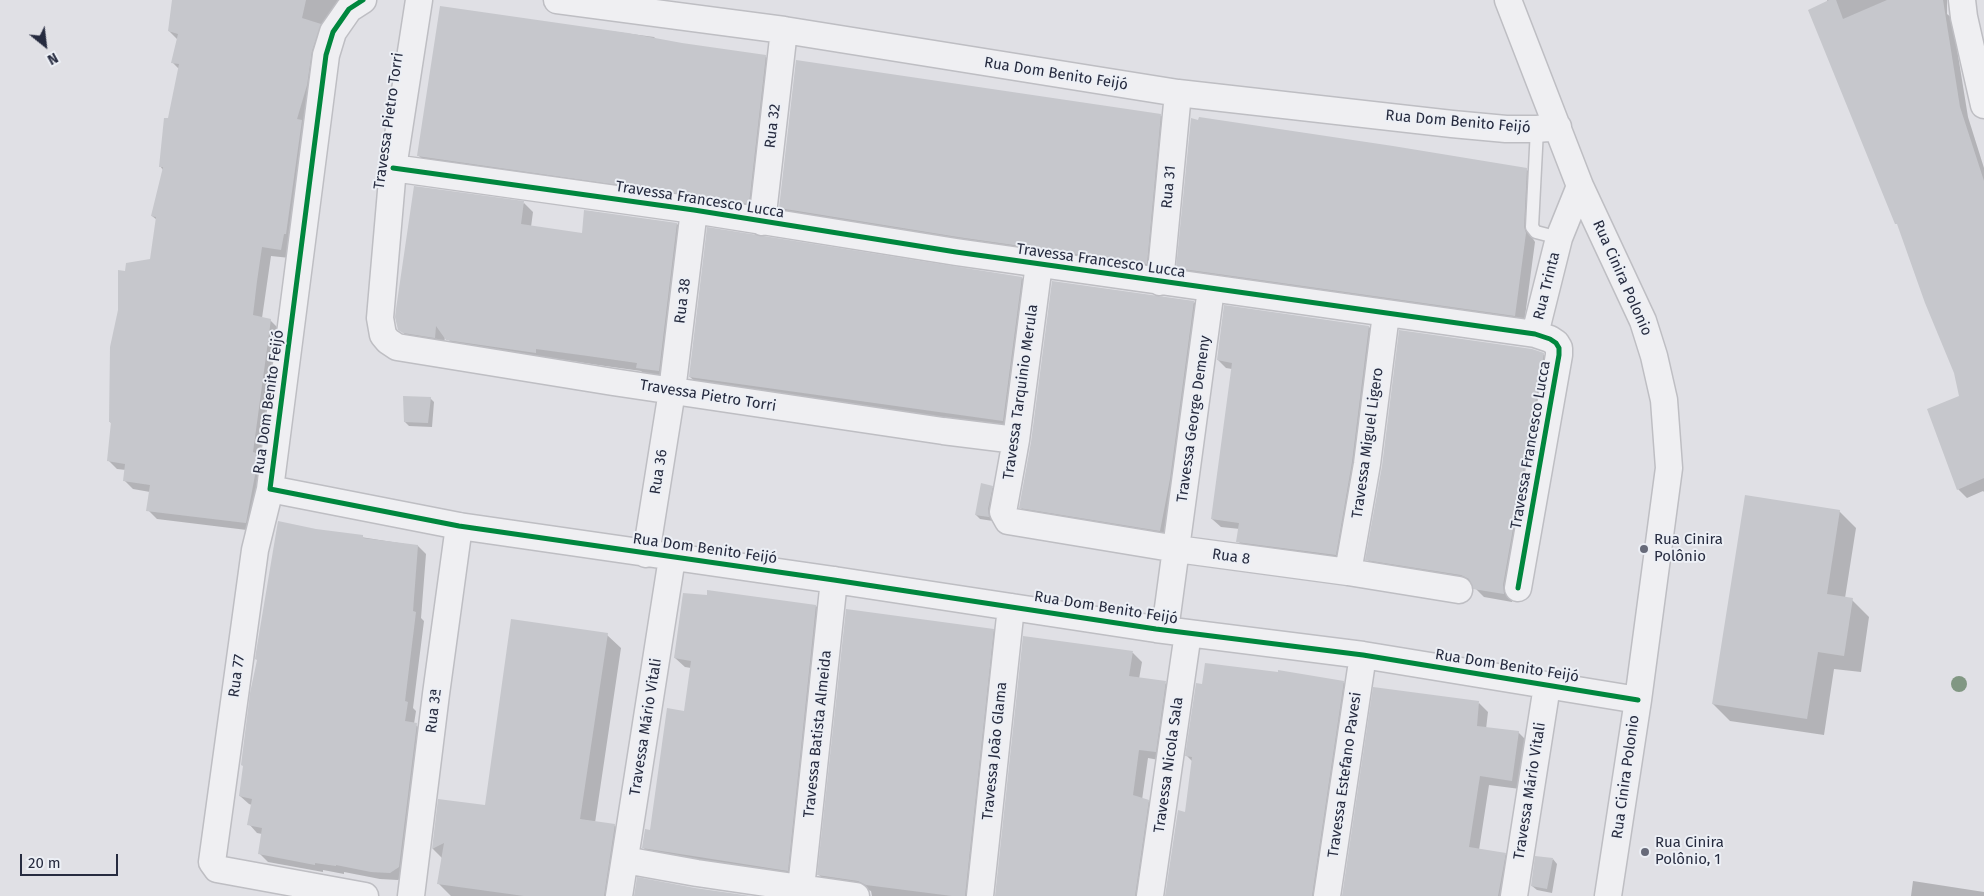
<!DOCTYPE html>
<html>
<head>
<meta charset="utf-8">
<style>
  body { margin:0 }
  #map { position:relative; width:1984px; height:896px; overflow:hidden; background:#e0e0e5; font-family:"Fira Sans",sans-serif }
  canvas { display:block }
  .north { position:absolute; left:20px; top:20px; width:50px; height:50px; -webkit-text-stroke:4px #eceff5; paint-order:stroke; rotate:151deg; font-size:14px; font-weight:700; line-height:20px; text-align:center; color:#262b3f }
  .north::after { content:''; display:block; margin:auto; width:18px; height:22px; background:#262b3f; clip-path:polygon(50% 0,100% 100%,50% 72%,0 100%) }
  .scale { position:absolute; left:20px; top:854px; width:98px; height:22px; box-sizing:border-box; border:2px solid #262b3f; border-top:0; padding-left:6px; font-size:15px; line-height:18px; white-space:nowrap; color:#262b3f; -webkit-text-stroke:4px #eceff5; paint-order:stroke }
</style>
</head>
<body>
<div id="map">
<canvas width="1984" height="896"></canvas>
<div class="north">N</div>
<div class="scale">20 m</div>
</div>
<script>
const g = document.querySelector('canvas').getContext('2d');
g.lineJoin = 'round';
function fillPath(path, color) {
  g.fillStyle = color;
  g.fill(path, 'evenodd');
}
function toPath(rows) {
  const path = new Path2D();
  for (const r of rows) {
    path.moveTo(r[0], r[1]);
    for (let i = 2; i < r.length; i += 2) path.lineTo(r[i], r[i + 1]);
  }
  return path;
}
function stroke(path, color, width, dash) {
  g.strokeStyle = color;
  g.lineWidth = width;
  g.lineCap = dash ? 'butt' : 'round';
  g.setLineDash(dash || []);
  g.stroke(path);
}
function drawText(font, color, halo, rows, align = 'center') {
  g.font = font + ' "Fira Sans",sans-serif';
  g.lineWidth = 4;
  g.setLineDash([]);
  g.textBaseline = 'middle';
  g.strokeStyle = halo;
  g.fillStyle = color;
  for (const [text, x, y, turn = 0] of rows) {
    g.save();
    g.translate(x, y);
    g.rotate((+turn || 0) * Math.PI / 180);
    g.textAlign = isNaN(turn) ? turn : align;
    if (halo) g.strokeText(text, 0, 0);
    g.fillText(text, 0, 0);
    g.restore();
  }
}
const shadow = toPath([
  [176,0,348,0,290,258,271,256,262,318,270,320,279,329,255,531,157,519,148,510,150,492,133,489,124,480,126,470,117,469,108,460,112,424,110,422,126,272,151,260,157,220,152,216,163,170,160,166,179,69,173,63,178,40,169,31],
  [1827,0,1947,0,1947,14,1952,18,1968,117,1984,168,1984,492,1983,491,1967,498,1958,489,1960,397,1955,372],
  [441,8,654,37,657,40,765,56,774,66,758,212,428,165,419,156],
  [1160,115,1170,124,1155,272,789,217,780,208],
  [1526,169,1535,178,1532,237,1535,242,1524,324,1187,277,1178,268],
  [524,203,533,212,531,227,583,235,677,224,686,233,668,379,647,377,641,371,598,365,545,357,544,361,457,348,445,336,444,346,408,337,398,328],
  [1022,278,1030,286,1012,429,699,385,690,377],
  [1194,302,1202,311,1168,539,1029,516,1020,507],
  [1369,327,1377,335,1343,563,1246,549,1238,541,1240,529,1221,527,1212,519,1232,369,1226,368,1218,360],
  [1543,354,1552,363,1512,595,1512,602,1484,597,1471,584,1376,568,1367,559],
  [430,398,434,402,432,427,409,426,405,422],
  [992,487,996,491,993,521,980,519,976,515],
  [1839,511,1856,528,1845,598,1852,600,1869,617,1861,672,1834,669,1824,735,1730,721,1713,704],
  [316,530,418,546,426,554,421,618,424,621,413,708,416,711,414,724,425,732,407,875,398,880,380,879,344,872,344,874,323,870,323,872,268,862,260,854,262,834,257,833,249,824,252,805,249,804,240,796],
  [816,606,825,615,797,880,652,857,643,847,651,831,685,712,691,668,685,667,675,658],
  [993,630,1002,640,975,896,872,896,871,891,868,890,828,884,819,875],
  [607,635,621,648,595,823,614,825,628,839,619,896,451,896,438,883,442,858,433,849,439,800,486,806],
  [1024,637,1133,653,1142,662,1139,679,1165,683,1174,692,1164,761,1148,758,1142,800,1148,801,1157,811,1146,896,996,896],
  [1343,682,1352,691,1322,896,1166,896,1186,814,1193,762,1187,756],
  [1479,703,1488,712,1486,729,1518,732,1527,741,1520,789,1489,785,1479,850,1505,854,1514,863,1507,896,1343,896],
  [1553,859,1557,864,1552,893,1537,890,1532,886],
  [1913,881,1984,892,1984,896,1911,896]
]);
const building = toPath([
  [172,0,306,0,302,18,321,24,312,51,307,85,297,119,302,120,286,234,284,234,281,250,262,247,257,281,253,315,271,319,253,452,256,453,255,475,246,523,146,511,150,485,123,481,125,464,107,461,111,422,109,422,110,347,118,310,118,270,125,271,126,263,150,259,156,217,151,216,163,167,159,167,164,118,168,118,179,64,171,63,178,34,168,31],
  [1829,0,1836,0,1843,19,1887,0,1943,0,1960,107,1984,181,1984,478,1957,490,1927,409,1959,396,1954,373,1925,303,1897,224,1895,224,1808,10],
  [440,6,628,33,682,43,766,55,749,204,417,156],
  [796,60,1161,114,1147,264,958,237,779,208],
  [1199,117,1393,146,1527,168,1524,227,1526,233,1515,316,1176,268,1191,118,1198,120],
  [414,186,524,201,521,224,582,233,584,210,677,223,659,371,636,368,637,363,588,356,536,349,536,353,446,340,436,326,435,338,403,333,398,330,395,317,396,309],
  [707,227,1022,277,1003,421,689,377],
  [1052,281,1194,301,1170,479,1160,531,1019,508,1031,442],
  [1224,305,1369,326,1352,462,1336,555,1236,542,1239,523,1211,519,1232,363,1217,360],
  [1399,330,1532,349,1544,353,1503,585,1504,594,1473,589,1469,579,1461,575,1365,560,1382,466],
  [403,396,431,397,428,423,404,422],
  [981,483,993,486,988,509,989,517,975,515],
  [1745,495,1840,510,1827,594,1853,598,1844,656,1818,652,1807,719,1712,704],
  [278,521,316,529,363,535,363,538,418,545,413,611,416,612,405,701,408,702,405,721,417,723,399,867,390,873,371,872,336,865,336,866,315,863,315,865,258,854,262,828,247,825,252,799,239,796,243,766,241,765,250,693,257,660,255,659,256,652],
  [707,590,816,605,788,871,642,848,645,829,650,830,667,708,684,711,691,661,674,658,683,593,707,595],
  [846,609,994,629,965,896,952,896,866,885,858,881,817,875],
  [511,619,608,633,580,819,615,824,604,896,524,896,437,884,444,843,432,849,438,799,485,805],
  [1023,636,1133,651,1129,676,1166,681,1156,752,1139,750,1133,795,1149,800,1135,896,995,896],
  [1205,663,1278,672,1278,670,1344,681,1312,896,1165,896,1178,810,1185,812,1192,757,1185,756,1196,683,1202,684],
  [1373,687,1479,701,1477,726,1519,731,1512,781,1480,776,1469,847,1506,853,1498,896,1342,896],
  [1535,856,1553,858,1547,889,1531,886],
  [637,877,695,888,751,896,634,896]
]);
const lane = toPath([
  [1537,129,1532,227,1536,232,1559,238]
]);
const street = toPath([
  [363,0,349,9,333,32,326,55,270,489,459,526,834,580,1156,629,1363,655,1638,700],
  [419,0,393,168,380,318,383,335,388,341,397,347,613,382,943,431,1016,440],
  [557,0,784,30,1178,93,1452,124,1506,129,1537,129,1558,127],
  [1508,0,1580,186,1643,321,1654,356,1664,400,1669,468,1638,700,1608,896],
  [1962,0,1964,17,1984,105],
  [393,168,694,210,956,252,1535,334,1550,339,1556,343,1559,348,1559,355,1518,588],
  [762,222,784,30],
  [1039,264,1016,440,1003,512,1008,521,1177,549,1348,572,1459,590],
  [1160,282,1178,93],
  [1535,334,1559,238,1580,186],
  [270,489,255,550,212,862,217,869,365,896],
  [646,554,672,391,694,210],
  [1348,572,1367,464,1386,314],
  [1165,630,1211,289],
  [625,860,697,873,856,896],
  [801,888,834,580],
  [411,896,436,694,459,526],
  [619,896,672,558],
  [980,896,1011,607],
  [1150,896,1188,633],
  [1327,896,1363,655],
  [1514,896,1547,686]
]);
const cycleway = toPath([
  [363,0,349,9,333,32,326,55,270,489,459,526,834,580,1156,629,1363,655,1638,700],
  [393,168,694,210,956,252,1535,334,1550,339,1556,343,1559,348,1559,355,1518,588]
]);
const trees = [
  [1959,684]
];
const markers = [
  [1644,549,5,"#676a79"],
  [1645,852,5,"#676a79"]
];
const streetNames = [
  ["Rua Dom Benito Feijó",1056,74,9],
  ["Travessa Pietro Torri",389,121,-82],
  ["Rua Dom Benito Feijó",1458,122,5],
  ["Rua 32",773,126,-83],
  ["Rua 31",1169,187,-85],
  ["Travessa Francesco Lucca",700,200,9],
  ["Travessa Francesco Lucca",1101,261,8],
  ["Rua Cinira Polonio",1622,278,66],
  ["Rua Trinta",1547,286,-76],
  ["Rua 38",683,301,-83],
  ["Travessa Tarquinio Merula",1021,392,-82],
  ["Travessa Pietro Torri",708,396,9],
  ["Rua Dom Benito Feijó",269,402,-82],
  ["Travessa George Demeny",1194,419,-82],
  ["Travessa Miguel Ligero",1368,443,-82],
  ["Travessa Francesco Lucca",1531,445,-80],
  ["Rua 36",659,472,-81],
  ["Rua Dom Benito Feijó",705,549,8],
  ["Rua 8",1231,557,8],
  ["Rua Dom Benito Feijó",1106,608,9],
  ["Rua Dom Benito Feijó",1507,666,9],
  ["Rua 77",237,676,-82],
  ["Rua 3ª",434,711,-83],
  ["Travessa Mário Vitali",646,727,-81],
  ["Travessa Batista Almeida",818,734,-84],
  ["Travessa João Glama",995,751,-84],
  ["Travessa Nicola Sala",1169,765,-82],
  ["Travessa Estefano Pavesi",1345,775,-82],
  ["Rua Cinira Polonio",1626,777,-82],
  ["Travessa Mário Vitali",1530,791,-81]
];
const poiNames = [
  ["Rua Cinira",1654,540],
  ["Polônio",1654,557],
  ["Rua Cinira",1655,843],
  ["Polônio, 1",1655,860]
];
fillPath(shadow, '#0003');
fillPath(building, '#c6c7cc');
stroke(lane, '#bebec3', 15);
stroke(street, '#bebec3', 29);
stroke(lane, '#efeff2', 12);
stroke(street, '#efeff2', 26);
stroke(cycleway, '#00873e', 5);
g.fillStyle = '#819783';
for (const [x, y] of trees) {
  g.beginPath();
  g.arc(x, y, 8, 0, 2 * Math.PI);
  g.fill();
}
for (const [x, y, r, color] of markers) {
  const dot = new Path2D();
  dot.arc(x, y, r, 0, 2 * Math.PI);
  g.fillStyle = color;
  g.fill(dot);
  stroke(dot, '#eceff5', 2);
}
drawText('15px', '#262b3f', '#eceff5', streetNames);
drawText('15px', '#262b3f', '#eceff5', poiNames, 'left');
</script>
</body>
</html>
